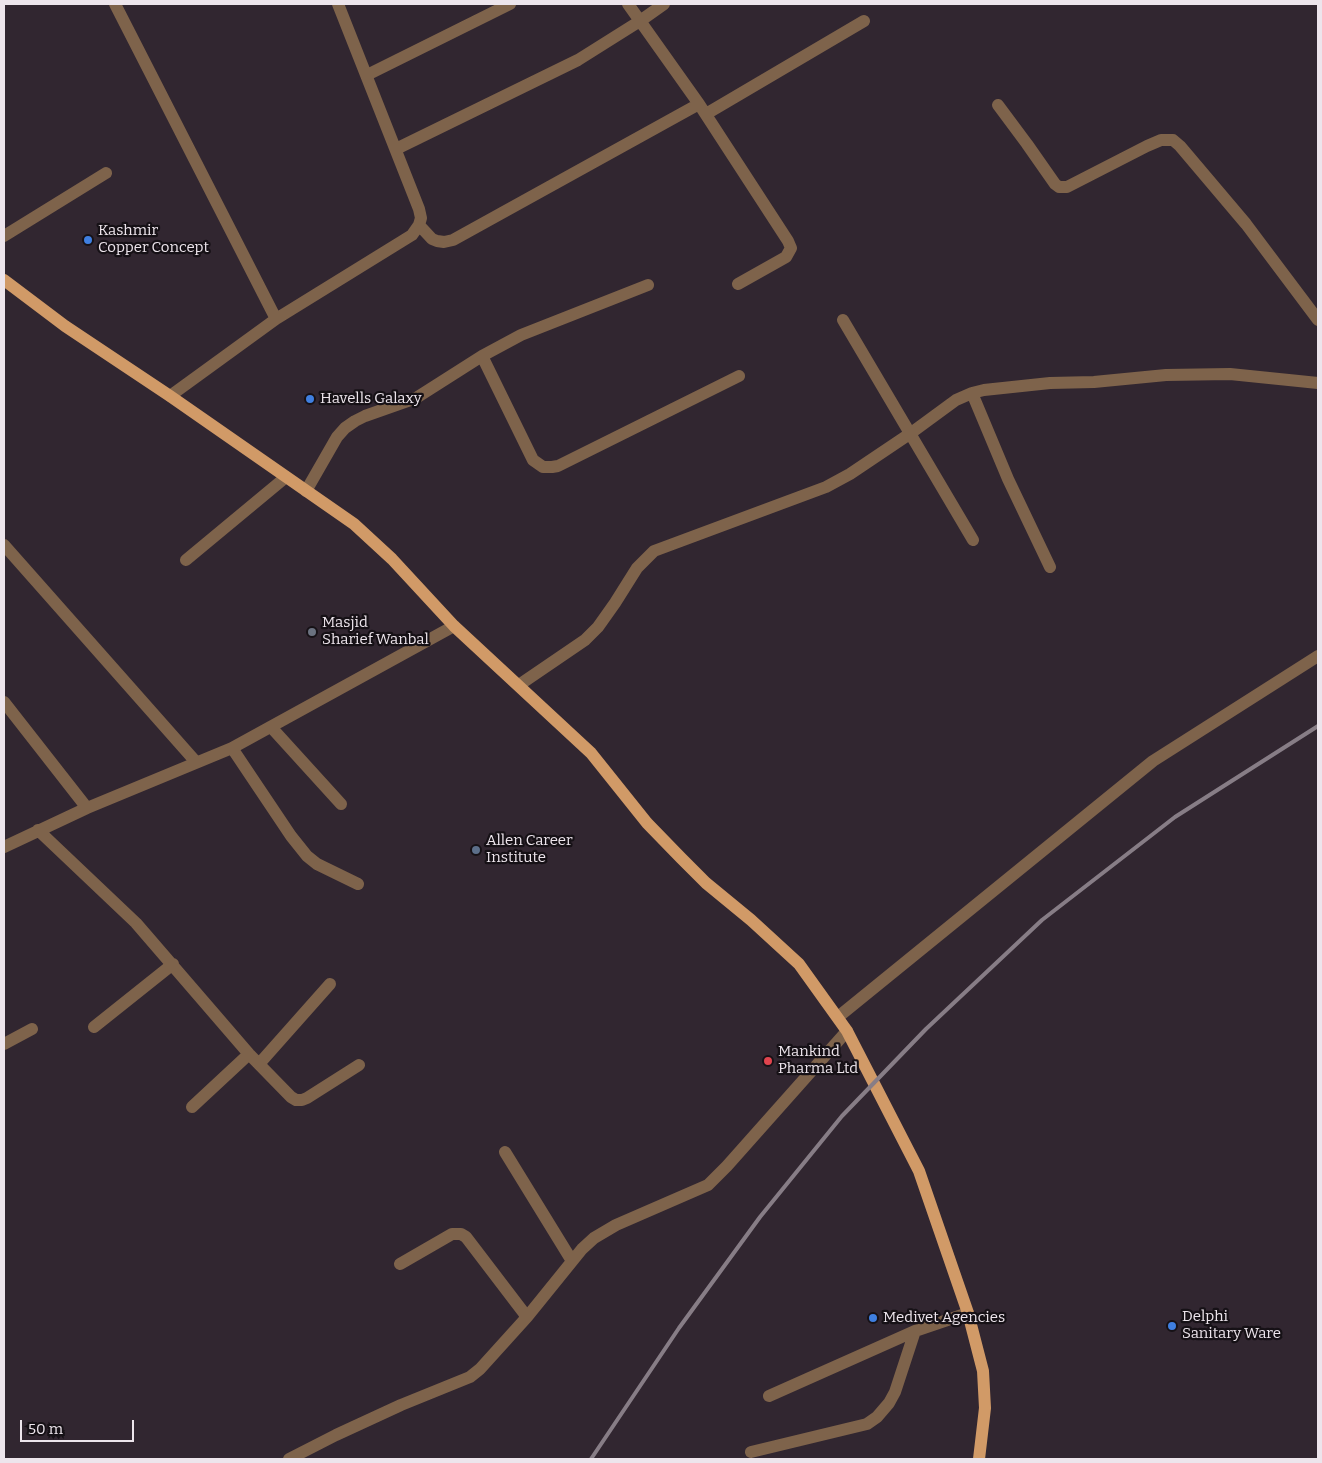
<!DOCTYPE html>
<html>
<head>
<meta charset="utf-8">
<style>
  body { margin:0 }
  #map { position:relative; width:1322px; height:1463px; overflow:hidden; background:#312630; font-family:Bitter,serif }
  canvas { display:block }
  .frame { position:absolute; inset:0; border:5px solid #ede5ec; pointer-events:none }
  .scale { position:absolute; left:20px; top:1420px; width:114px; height:22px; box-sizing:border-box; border:2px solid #ede5ec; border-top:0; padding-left:6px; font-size:15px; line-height:18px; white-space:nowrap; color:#ede5ec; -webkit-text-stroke:4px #161116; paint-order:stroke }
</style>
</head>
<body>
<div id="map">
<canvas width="1322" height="1463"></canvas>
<div class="frame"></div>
<div class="scale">50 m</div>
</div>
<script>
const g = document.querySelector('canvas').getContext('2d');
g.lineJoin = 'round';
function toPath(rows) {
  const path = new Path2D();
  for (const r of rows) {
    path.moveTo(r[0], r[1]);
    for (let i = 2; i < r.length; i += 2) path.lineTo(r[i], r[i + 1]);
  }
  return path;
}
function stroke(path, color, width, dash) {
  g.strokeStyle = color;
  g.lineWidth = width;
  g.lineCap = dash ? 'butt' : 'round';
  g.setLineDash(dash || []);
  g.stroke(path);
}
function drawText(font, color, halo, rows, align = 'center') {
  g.font = font + ' Bitter,serif';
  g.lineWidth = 4.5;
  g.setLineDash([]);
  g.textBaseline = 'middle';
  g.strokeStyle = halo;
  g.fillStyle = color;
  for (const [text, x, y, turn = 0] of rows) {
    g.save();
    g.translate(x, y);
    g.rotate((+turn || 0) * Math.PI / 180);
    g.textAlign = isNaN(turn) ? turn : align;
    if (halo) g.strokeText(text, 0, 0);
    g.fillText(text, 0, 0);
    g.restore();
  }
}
const minor = toPath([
  [115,4,276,319],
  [367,75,510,4],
  [699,104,788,241,791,248,786,257,738,284],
  [998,105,1027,144,1055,184,1059,187,1067,187,1147,146,1161,140,1173,140,1180,146,1246,224,1318,320],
  [706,114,864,21],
  [396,149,578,60,640,21,664,4],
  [419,225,432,239,437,241,444,242,453,240,699,104,628,4],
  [4,236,106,173],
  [843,320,973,540],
  [482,356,533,460,543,467,552,467,558,466,739,376],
  [972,393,1008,479,1050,567],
  [170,396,276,319,412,235,419,225,421,218,419,209,338,4],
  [306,491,337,437,345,428,355,421,365,416,416,398,482,356,521,335,648,285],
  [4,545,196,762],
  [186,560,286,477],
  [519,685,585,640,598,627,615,603,637,568,654,551,826,487,850,474,911,433,956,400,972,393,984,390,1050,383,1094,382,1166,375,1230,374,1318,383],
  [4,702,87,808],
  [271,727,341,804],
  [232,748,291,836,307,856,317,864,358,884],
  [38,830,136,923,249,1054,291,1097,296,1100,302,1100,307,1098,359,1065],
  [4,847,87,808,232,748,454,626],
  [838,1017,1153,761,1318,656],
  [94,1027,173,964],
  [4,1044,32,1029],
  [259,1064,330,984],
  [192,1107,249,1054],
  [505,1152,572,1261],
  [400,1264,452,1234,461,1234,466,1237,527,1317],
  [769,1396,915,1331,968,1313],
  [751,1452,867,1424,877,1417,889,1403,895,1392,915,1331],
  [289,1459,336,1435,401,1405,470,1377,480,1369,527,1317,582,1249,594,1238,616,1225,708,1185,727,1166,847,1031]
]);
const major = toPath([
  [4,280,65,326,170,396,354,524,392,559,454,626,591,753,647,823,681,858,706,883,751,920,799,964,847,1031,919,1171,968,1313,983,1371,985,1408,979,1459]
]);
const rail = toPath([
  [591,1459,679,1328,760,1217,842,1116,926,1029,1042,920,1175,817,1318,726]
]);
const markers = [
  [88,240,5,"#3f7fe0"],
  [310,399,5,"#3f7fe0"],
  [312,632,5,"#6b7280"],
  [476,850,5,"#5c6f8a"],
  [768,1061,5,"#e0444e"],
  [873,1318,5,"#3f7fe0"],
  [1172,1326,5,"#3f7fe0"]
];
const poiNames = [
  ["Kashmir",98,231],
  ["Copper Concept",98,248],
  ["Havells Galaxy",320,399],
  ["Masjid",322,623],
  ["Sharief Wanbal",322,640],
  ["Allen Career",486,841],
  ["Institute",486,858],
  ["Mankind",778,1052],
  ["Pharma Ltd",778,1069],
  ["Delphi",1182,1317],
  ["Sanitary Ware",1182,1334],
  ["Medivet Agencies",883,1318]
];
stroke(minor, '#7e634b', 12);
stroke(major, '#d19a67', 12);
stroke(rail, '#877d86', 4);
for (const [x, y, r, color] of markers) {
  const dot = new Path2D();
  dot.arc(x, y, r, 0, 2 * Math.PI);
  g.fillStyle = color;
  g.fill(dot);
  stroke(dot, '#161116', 2);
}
drawText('15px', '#ede5ec', '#161116', poiNames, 'left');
</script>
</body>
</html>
